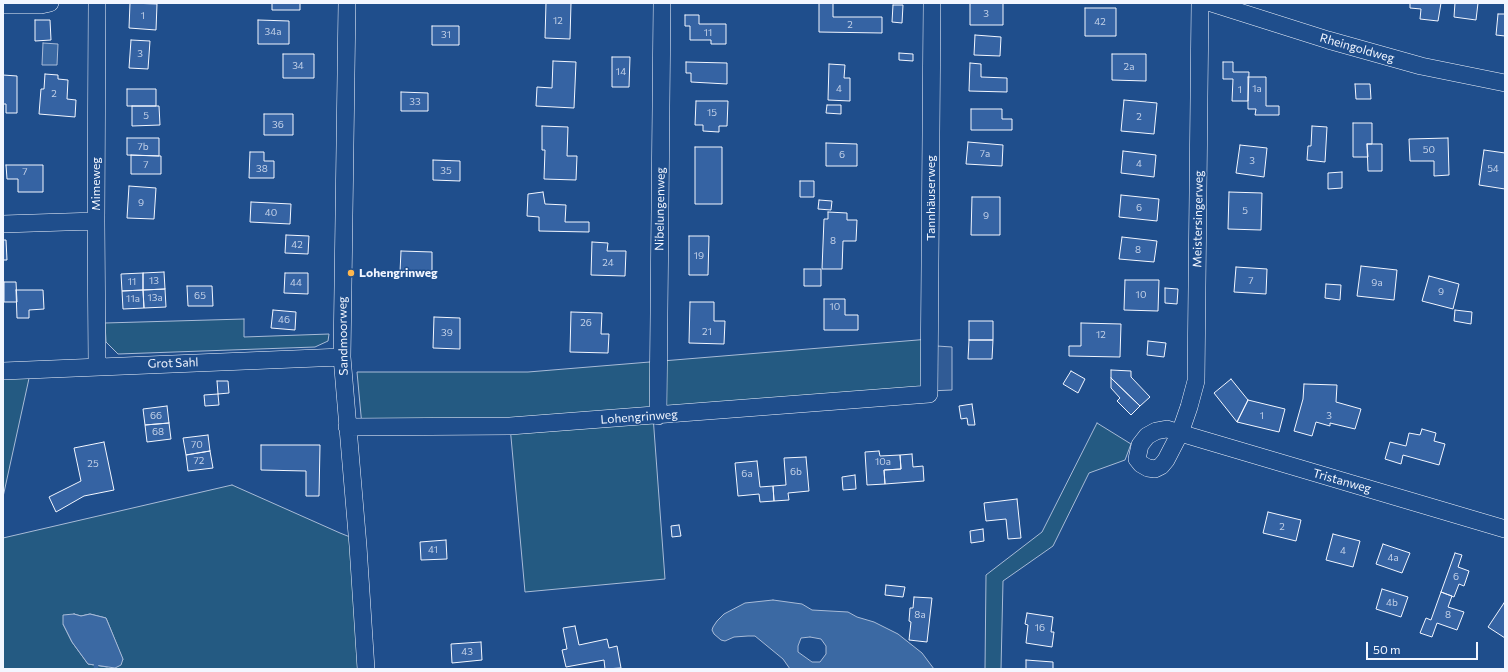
<!DOCTYPE html>
<html>
<head>
<meta charset="utf-8">
<style>
  body { margin:0 }
  #map { position:relative; width:1508px; height:672px; overflow:hidden; background:#1f4e8c; font-family:Commissioner,sans-serif }
  canvas { display:block }
  .frame { position:absolute; inset:0; border:4px solid #f2f6ff; pointer-events:none }
  .scale { position:absolute; left:1366px; top:642px; width:112px; height:18px; box-sizing:border-box; border:2px solid #f2f6ff; border-top:0; padding-left:5px; font-size:12px; line-height:14px; white-space:nowrap; color:#f2f6ff; -webkit-text-stroke:3px #1f4e8c; paint-order:stroke }
</style>
</head>
<body>
<div id="map">
<canvas width="1508" height="672"></canvas>
<div class="frame"></div>
<div class="scale">50 m</div>
</div>
<script>
const g = document.querySelector('canvas').getContext('2d');
g.lineJoin = 'round';
function fillPath(path, color) {
  g.fillStyle = color;
  g.fill(path, 'evenodd');
}
function toPath(rows) {
  const path = new Path2D();
  for (const r of rows) {
    path.moveTo(r[0], r[1]);
    for (let i = 2; i < r.length; i += 2) path.lineTo(r[i], r[i + 1]);
  }
  return path;
}
function stroke(path, color, width, dash) {
  g.strokeStyle = color;
  g.lineWidth = width;
  g.lineCap = dash ? 'butt' : 'round';
  g.setLineDash(dash || []);
  g.stroke(path);
}
function drawText(font, color, halo, rows, align = 'center') {
  g.font = font + ' Commissioner,sans-serif';
  g.lineWidth = 3;
  g.setLineDash([]);
  g.textBaseline = 'middle';
  g.strokeStyle = halo;
  g.fillStyle = color;
  for (const [text, x, y, turn = 0] of rows) {
    g.save();
    g.translate(x, y);
    g.rotate((+turn || 0) * Math.PI / 180);
    g.textAlign = isNaN(turn) ? turn : align;
    if (halo) g.strokeText(text, 0, 0);
    g.fillText(text, 0, 0);
    g.restore();
  }
}
const green = toPath([
  [244,319,244,337,329,334,328,341,315,347,118,354,106,342,105,323,244,319],
  [930,339,929,394,653,416,665,579,525,592,510,426,362,426,357,372,528,372,930,339],
  [31,369,28,383,3,497,3,371,31,369],
  [1097,423,1131,444,1125,460,1089,473,1053,546,1003,581,1001,669,985,669,986,575,1042,532,1097,423],
  [232,485,340,533,360,541,371,669,3,669,3,538,232,485],
  [74,614,81,616,90,614,106,618,123,660,107,667,88,664,72,642,63,624,74,614]
]);
const parking = toPath([
  [937,346,952,347,952,390,929,391,937,346]
]);
const water = toPath([
  [43,43,58,44,57,65,42,65,43,43],
  [773,600,802,604,812,610,848,612,857,617,874,622,898,634,922,653,934,669,790,669,783,659,755,636,748,636,734,637,725,641,721,640,714,634,712,630,713,627,717,621,724,614,745,603,773,600],
  [810,637,821,639,826,646,826,654,820,662,812,662,798,652,798,646,801,638,810,637],
  [74,614,81,616,90,614,106,618,123,659,121,665,115,668,88,664,72,642,63,624,63,615,74,614]
]);
const stream = toPath([
  [96,669,96,665]
]);
const building = toPath([
  [130,3,157,4,156,30,129,28,130,3],
  [272,3,300,3,300,10,272,10,272,3],
  [546,3,571,3,570,39,545,38,546,3],
  [819,3,833,3,833,17,882,17,882,33,819,32,819,3],
  [970,3,1003,3,1003,25,970,25,970,3],
  [1410,3,1441,3,1438,21,1420,19,1421,9,1410,8,1410,3],
  [1455,3,1478,3,1476,20,1454,17,1455,3],
  [893,5,903,5,902,23,892,22,893,5],
  [1085,8,1116,8,1116,36,1085,36,1085,8],
  [1498,14,1505,14,1505,36,1496,35,1498,14],
  [685,15,699,15,699,24,726,24,726,44,711,44,711,40,690,40,690,26,685,26,685,15],
  [35,20,50,20,51,40,35,41,35,20],
  [258,20,289,21,289,44,258,44,258,20],
  [432,26,459,26,459,45,432,45,432,26],
  [975,35,1001,37,1000,56,974,55,975,35],
  [131,40,150,41,148,69,129,68,131,40],
  [899,53,913,54,913,61,899,60,899,53],
  [283,54,314,54,314,78,283,78,283,54],
  [1112,54,1146,54,1146,81,1112,80,1112,54],
  [612,57,630,57,629,87,612,87,612,57],
  [553,61,576,62,574,108,536,106,537,87,552,88,553,61],
  [686,62,727,63,727,84,691,82,691,73,686,73,686,62],
  [1223,62,1233,62,1233,72,1249,72,1248,101,1232,101,1233,79,1223,79,1223,62],
  [970,63,981,64,981,77,1007,78,1007,92,969,91,970,63],
  [829,64,845,65,844,78,850,78,850,101,828,100,829,64],
  [45,74,58,75,58,79,68,80,67,99,76,100,75,117,39,114,41,89,44,89,45,74],
  [3,75,17,76,17,113,6,113,6,104,3,104,3,75],
  [1248,77,1266,77,1266,106,1279,106,1279,115,1255,115,1256,109,1248,109,1248,77],
  [1355,84,1370,84,1371,99,1356,99,1355,84],
  [127,89,156,89,156,106,127,106,127,89],
  [401,92,428,93,428,111,401,111,401,92],
  [1124,100,1157,103,1154,134,1121,131,1124,100],
  [696,101,728,101,727,126,719,126,719,132,703,131,703,125,695,125,696,101],
  [827,105,841,105,841,114,826,113,827,105],
  [132,106,159,106,160,125,132,126,132,106],
  [971,109,1002,109,1002,119,1012,119,1012,130,971,130,971,109],
  [264,114,293,114,293,135,264,135,264,114],
  [1353,123,1372,123,1372,144,1367,144,1368,157,1353,157,1353,123],
  [542,126,568,127,567,156,577,156,576,180,544,179,545,150,542,150,542,126],
  [1312,126,1327,127,1325,162,1307,160,1308,146,1311,146,1312,126],
  [127,138,159,138,159,156,127,155,127,138],
  [1448,138,1449,175,1434,176,1434,161,1410,161,1409,139,1448,138],
  [968,142,1003,145,1002,166,966,164,968,142],
  [826,143,857,144,857,166,826,166,826,143],
  [1367,144,1382,144,1382,171,1368,171,1367,144],
  [1240,145,1267,148,1264,177,1236,173,1240,145],
  [695,147,722,147,722,204,695,204,695,147],
  [1484,150,1505,153,1505,189,1479,185,1484,150],
  [1123,151,1156,155,1154,177,1121,173,1123,151],
  [250,152,264,152,264,161,274,161,274,178,249,178,250,152],
  [131,155,161,156,161,174,131,174,131,155],
  [433,160,460,161,460,181,433,180,433,160],
  [6,165,43,165,43,192,18,192,18,179,7,179,6,165],
  [1342,172,1342,188,1328,189,1328,173,1342,172],
  [800,181,814,181,814,197,800,197,800,181],
  [129,186,156,188,154,219,127,218,129,186],
  [543,192,545,204,566,205,565,222,589,222,589,232,539,231,539,217,527,216,528,194,543,192],
  [1229,192,1262,193,1261,230,1228,229,1229,192],
  [1121,195,1159,199,1157,221,1119,217,1121,195],
  [972,197,1000,197,1000,235,971,235,972,197],
  [819,200,832,201,831,210,818,209,819,200],
  [251,202,291,204,290,224,250,222,251,202],
  [828,212,847,213,847,220,857,220,856,241,843,241,842,269,822,269,824,219,828,219,828,212],
  [286,235,309,236,308,254,285,253,286,235],
  [689,236,709,236,708,275,689,275,689,236],
  [1122,237,1157,241,1154,262,1119,259,1122,237],
  [3,240,6,240,7,260,3,260,3,240],
  [592,242,608,243,607,251,626,251,625,276,591,275,592,242],
  [401,251,432,252,432,273,400,272,401,251],
  [1361,266,1397,270,1394,300,1357,296,1361,266],
  [1236,267,1267,269,1266,294,1234,292,1236,267],
  [804,269,821,269,821,286,804,286,804,269],
  [164,272,165,289,143,290,143,273,164,272],
  [143,273,143,290,122,291,121,274,143,273],
  [285,273,308,273,308,294,284,293,285,273],
  [1429,276,1459,284,1453,309,1422,301,1429,276],
  [1125,280,1159,280,1158,311,1124,310,1125,280],
  [4,282,16,282,17,302,4,302,4,282],
  [1326,284,1341,285,1340,300,1325,298,1326,284],
  [187,286,212,286,213,306,188,306,187,286],
  [1165,288,1178,289,1177,304,1165,303,1165,288],
  [165,289,166,307,144,308,143,290,165,289],
  [16,290,43,290,44,309,29,310,29,318,17,318,16,290],
  [143,290,144,308,123,309,122,291,143,290],
  [824,299,845,299,845,315,858,315,858,330,824,330,824,299],
  [690,302,714,302,714,321,725,321,724,344,689,343,690,302],
  [273,310,296,312,295,330,271,328,273,310],
  [1455,310,1472,312,1471,324,1454,321,1455,310],
  [571,312,602,313,601,334,609,334,608,353,570,352,571,312],
  [434,317,460,318,460,349,433,348,434,317],
  [969,321,993,321,993,340,969,340,969,321],
  [1081,323,1121,324,1120,357,1069,356,1069,346,1081,346,1081,323],
  [969,340,993,340,992,359,968,359,969,340],
  [1148,341,1166,343,1164,357,1147,355,1148,341],
  [1111,370,1131,371,1131,377,1150,397,1140,406,1111,378,1111,370],
  [1071,371,1085,379,1078,393,1063,384,1071,371],
  [1111,378,1140,406,1131,415,1117,401,1120,398,1111,388,1111,378],
  [1231,379,1248,400,1237,422,1214,393,1231,379],
  [217,381,228,381,229,393,218,394,217,381],
  [1304,384,1337,385,1336,402,1361,409,1355,429,1330,423,1330,426,1316,422,1312,436,1294,431,1303,399,1304,384],
  [218,394,219,405,205,406,204,395,218,394],
  [1248,400,1285,409,1279,432,1237,422,1248,400],
  [972,404,975,425,968,425,967,418,961,419,959,406,972,404],
  [167,406,169,423,145,425,143,409,167,406],
  [169,423,171,439,147,442,145,425,169,423],
  [1422,429,1436,433,1434,441,1445,444,1439,465,1403,455,1401,464,1385,459,1390,442,1406,446,1409,433,1420,435,1422,429],
  [208,435,210,451,186,455,183,438,208,435],
  [104,442,114,490,84,496,56,512,49,497,81,481,74,448,104,442],
  [261,445,320,445,319,496,306,496,306,471,261,470,261,445],
  [210,451,213,468,188,471,186,455,210,451],
  [879,451,880,456,900,455,901,469,884,470,885,484,867,485,865,452,879,451],
  [912,454,913,467,923,466,924,481,885,484,884,470,901,469,900,455,912,454],
  [806,457,809,491,788,493,789,500,774,501,773,486,786,485,784,458,806,457],
  [757,461,760,487,773,486,774,501,760,502,759,494,738,496,735,463,757,461],
  [855,475,856,489,843,490,842,477,855,475],
  [1017,499,1021,538,1008,539,1006,519,986,521,984,503,1017,499],
  [1268,512,1301,520,1296,541,1263,533,1268,512],
  [679,525,681,536,672,537,671,526,679,525],
  [983,529,984,541,971,543,970,531,983,529],
  [1333,534,1360,541,1353,567,1326,560,1333,534],
  [446,540,447,559,421,560,420,542,446,540],
  [1383,544,1410,553,1402,573,1376,564,1383,544],
  [1455,553,1462,555,1458,567,1469,571,1464,586,1459,584,1454,597,1441,592,1455,553],
  [886,585,905,587,903,597,885,595,886,585],
  [1382,589,1408,597,1401,617,1376,609,1382,589],
  [1441,592,1452,596,1448,607,1464,612,1457,630,1437,623,1432,637,1420,633,1426,618,1431,620,1441,592],
  [914,597,932,598,927,642,909,640,911,622,909,621,910,608,913,608,914,597],
  [1504,603,1505,603,1505,638,1488,627,1504,603],
  [1027,613,1053,617,1051,632,1054,632,1052,647,1026,643,1028,625,1025,624,1027,613],
  [575,626,579,645,607,639,609,648,617,646,621,668,605,669,604,660,566,667,562,650,567,649,563,628,575,626],
  [481,642,482,660,452,663,451,644,481,642],
  [1026,660,1053,662,1053,669,1026,669,1026,660]
]);
const minor = toPath([
  [97,3,96,221,97,366],
  [347,3,342,357,358,546,366,669],
  [1200,3,1196,381,1189,407,1180,433,1166,460,1161,466,1155,469,1148,468,1141,464,1137,459,1140,445,1147,436,1156,431,1167,429,1180,433,1505,529],
  [1211,3,1328,40,1421,66,1505,83],
  [3,5,41,5,50,3],
  [3,224,96,221],
  [3,371,342,357],
  [658,416,662,3],
  [347,427,510,426,929,394,932,3]
]);
const markers = [
  [351,273,4,"#ffb74d"]
];
const numberNames = [
  ["3",986,14],
  ["1",143,16],
  ["12",558,21],
  ["42",1100,22],
  ["2",850,25],
  ["34a",273,32],
  ["11",708,33],
  ["31",446,35],
  ["3",140,54],
  ["34",298,66],
  ["2a",1129,67],
  ["14",621,72],
  ["4",839,89],
  ["1a",1257,89],
  ["1",1240,90],
  ["2",54,94],
  ["33",415,102],
  ["15",712,113],
  ["5",146,116],
  ["2",1139,117],
  ["36",278,125],
  ["7b",143,147],
  ["50",1429,150],
  ["7a",985,154],
  ["6",842,155],
  ["3",1252,161],
  ["4",1139,164],
  ["7",146,165],
  ["38",262,169],
  ["54",1493,169],
  ["35",446,171],
  ["7",25,172],
  ["9",141,203],
  ["6",1139,208],
  ["5",1245,211],
  ["40",271,213],
  ["9",986,216],
  ["8",833,241],
  ["42",297,245],
  ["8",1138,250],
  ["19",699,256],
  ["24",608,263],
  ["13",154,281],
  ["7",1251,281],
  ["11",132,282],
  ["44",296,283],
  ["9a",1377,283],
  ["9",1441,292],
  ["10",1141,295],
  ["65",200,296],
  ["13a",155,298],
  ["11a",133,299],
  ["10",835,307],
  ["46",284,320],
  ["26",586,323],
  ["21",707,332],
  ["39",447,333],
  ["12",1101,335],
  ["66",156,416],
  ["1",1262,416],
  ["3",1329,416],
  ["68",158,432],
  ["70",197,445],
  ["72",199,461],
  ["10a",883,462],
  ["25",93,464],
  ["6b",796,472],
  ["6a",747,474],
  ["2",1282,527],
  ["41",433,550],
  ["4",1343,551],
  ["4a",1393,558],
  ["6",1456,577],
  ["4b",1392,603],
  ["8a",920,615],
  ["8",1448,615],
  ["16",1040,628],
  ["43",467,652]
];
const streetNames = [
  ["Rheingoldweg",1357,48,16],
  ["Mimeweg",96,184,-90],
  ["Tannhäuserweg",931,198,-90],
  ["Nibelungenweg",660,209,-89],
  ["Meistersingerweg",1198,219,-89],
  ["Sandmoorweg",343,336,-91],
  ["Grot Sahl",173,363,-2],
  ["Lohengrinweg",639,417,-4],
  ["Tristanweg",1342,481,16]
];
const poiNames = [
  ["Lohengrinweg",359,273]
];
fillPath(green, '#245a82');
stroke(green, '#a8bbd7', 1);
fillPath(parking, '#305b95');
stroke(parking, '#a8bbd7', 1);
fillPath(water, '#3b69a3');
stroke(water, '#a8bbd7', 1);
stroke(stream, '#3b69a3', 4.5);
fillPath(building, '#3563a3');
stroke(building, '#f2f6ff', 1);
stroke(minor, '#f2f6ff', 18);
stroke(minor, '#1f4e8c', 17);
for (const [x, y, r, color] of markers) {
  const dot = new Path2D();
  dot.arc(x, y, r, 0, 2 * Math.PI);
  g.fillStyle = color;
  g.fill(dot);
  stroke(dot, '#1f4e8c', 1.5);
}
drawText('10px', '#c3d1e8', null, numberNames);
drawText('12px', '#f2f6ff', '#1f4e8c', streetNames);
drawText('bold 12px', '#f2f6ff', '#1f4e8c', poiNames, 'left');
</script>
</body>
</html>
